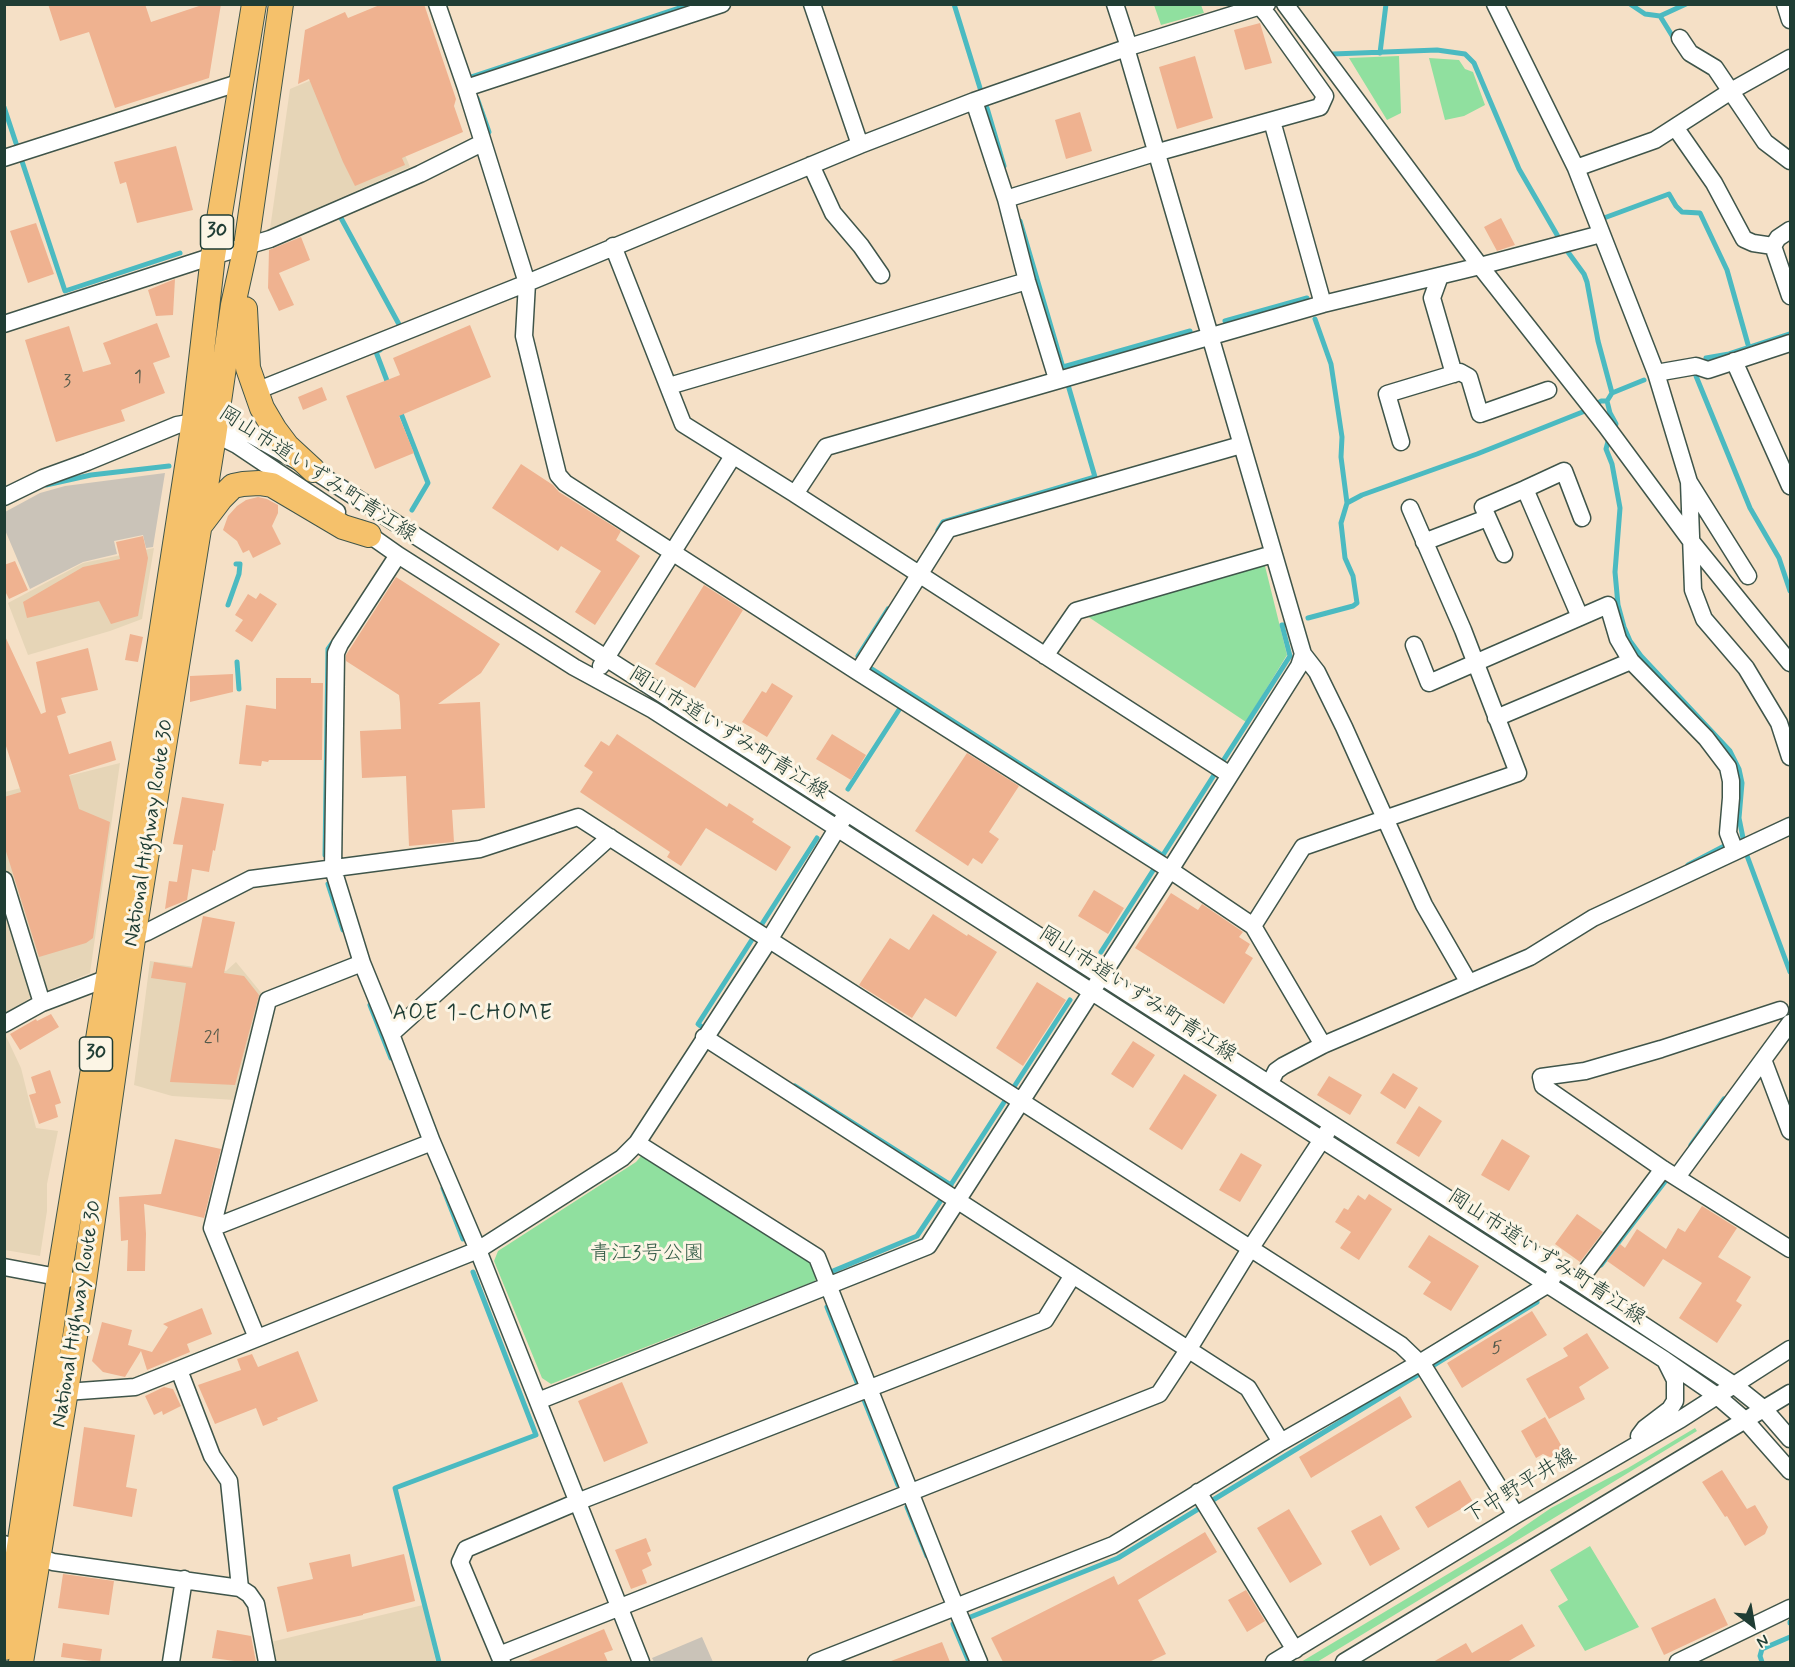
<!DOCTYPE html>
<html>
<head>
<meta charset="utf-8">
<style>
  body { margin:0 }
  #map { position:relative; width:1795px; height:1667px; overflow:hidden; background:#f5e0c6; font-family:Mynerve,sans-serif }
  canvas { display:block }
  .frame { position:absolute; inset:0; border:6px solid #1f3d34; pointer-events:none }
  .north { position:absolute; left:1723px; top:1595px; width:60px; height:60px; -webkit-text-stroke:4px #fcf5e5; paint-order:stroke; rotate:149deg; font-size:16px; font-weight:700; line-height:24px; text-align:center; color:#1f3d34 }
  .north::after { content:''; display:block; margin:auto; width:21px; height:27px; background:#1f3d34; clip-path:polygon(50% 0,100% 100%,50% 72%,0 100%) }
</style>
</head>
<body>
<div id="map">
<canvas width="1795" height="1667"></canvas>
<div class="frame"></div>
<div class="north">N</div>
</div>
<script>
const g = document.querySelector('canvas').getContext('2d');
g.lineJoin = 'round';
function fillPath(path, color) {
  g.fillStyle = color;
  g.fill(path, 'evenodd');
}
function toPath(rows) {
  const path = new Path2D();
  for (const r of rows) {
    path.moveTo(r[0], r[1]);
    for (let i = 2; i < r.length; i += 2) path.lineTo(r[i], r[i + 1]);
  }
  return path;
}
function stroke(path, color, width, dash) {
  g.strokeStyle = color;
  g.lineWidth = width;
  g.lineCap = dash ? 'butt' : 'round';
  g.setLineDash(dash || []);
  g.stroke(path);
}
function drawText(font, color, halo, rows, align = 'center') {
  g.font = font + ' Mynerve,"Klee One",sans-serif';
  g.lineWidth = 6;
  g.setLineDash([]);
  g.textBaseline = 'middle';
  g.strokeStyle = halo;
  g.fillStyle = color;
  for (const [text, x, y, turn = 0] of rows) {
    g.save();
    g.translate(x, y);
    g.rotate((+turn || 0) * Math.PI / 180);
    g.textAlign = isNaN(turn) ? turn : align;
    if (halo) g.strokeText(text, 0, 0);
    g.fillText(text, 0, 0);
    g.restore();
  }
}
const built = toPath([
  [364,58,410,167,270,229,290,89],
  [154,548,142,619,110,631,28,655,8,603,83,563],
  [120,763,90,973,31,997,5,1015,5,792],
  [150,961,226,971,236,962,263,995,235,1100,172,1096,134,1085],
  [4,1032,21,1068,36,1128,58,1131,47,1184,47,1211,40,1256,5,1250],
  [423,1605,436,1662,274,1662,271,1642]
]);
const industrial = toPath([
  [165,473,153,547,146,548,143,535,114,541,117,554,83,562,30,589,5,530,5,512,40,493,65,486],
  [702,1637,713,1662,654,1662,652,1658]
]);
const green = toPath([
  [1154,5,1201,5,1204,13,1161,25],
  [1399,56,1401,113,1387,120,1349,58],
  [1429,58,1459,60,1465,69,1473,72,1485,105,1464,116,1445,120],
  [1259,564,1265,566,1287,655,1246,722,1084,614],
  [642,1155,812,1260,818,1272,815,1281,551,1384,542,1378,494,1261,498,1251,636,1162],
  [1695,1428,1697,1431,1317,1662,1301,1662,1503,1541,1551,1508,1628,1468],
  [1590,1546,1639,1627,1585,1651,1558,1606,1568,1600,1550,1570]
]);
const stream = toPath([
  [954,4,980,88],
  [1630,4,1645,14,1660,16,1676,42],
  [1660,16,1686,4],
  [1380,53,1386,4],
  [1333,54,1437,50,1465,54,1474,63,1519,169,1560,240],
  [473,83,471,77,691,4],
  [477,98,489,132,487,134],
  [4,107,65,291,180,253],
  [987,108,1004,166],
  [341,218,401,328],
  [1604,218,1669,194,1676,206,1682,212,1700,213,1727,270,1749,348],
  [1565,248,1584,274,1587,282,1598,341,1612,393],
  [1225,321,1307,298,1307,300],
  [380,350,376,352,389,386],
  [1706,358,1729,354,1790,334],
  [1063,367,1190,331],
  [1696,376,1750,508,1779,558,1790,591],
  [1607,401,1610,413,1616,424,1614,429],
  [400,411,428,483,412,510],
  [1609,438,1606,449,1612,464,1620,508,1615,572,1618,605,1624,627,1630,641,1641,656,1730,751,1739,769,1742,783,1739,818,1746,853,1790,972],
  [46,485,91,475,169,466],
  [1347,503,1362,495,1477,454,1585,411,1601,401,1607,401,1612,393,1644,380],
  [938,530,943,522,1095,477,1020,221],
  [228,605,239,574,240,564,236,564],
  [1308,618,1353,606,1357,603,1353,576,1345,558,1341,523,1347,503,1341,457,1342,437,1331,364,1315,319],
  [858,656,888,609],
  [237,662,239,689],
  [872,669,1162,855],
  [848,789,904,702],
  [325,855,328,649,333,642],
  [1688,865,1730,843],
  [328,884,343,930],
  [1101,952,1290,656,1282,625,1284,625],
  [370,1005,391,1058],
  [706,1030,698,1024,817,838],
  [795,1086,951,1185],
  [1691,1145,1724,1099],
  [950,1186,1070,1000],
  [443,1188,463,1239],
  [1601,1265,1670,1175],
  [833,1271,917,1236,945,1194],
  [827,1307,898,1485],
  [907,1507,927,1556],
  [1790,1622,1790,1623],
  [439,1662,395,1488,536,1435,473,1272],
  [969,1662,953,1624,1118,1558,1537,1302],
  [1762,1662,1760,1656,1762,1649,1790,1637]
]);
const building = toPath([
  [48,4,145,4,151,22,205,4,221,4,209,78,115,108,89,32,60,41],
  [382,4,424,4,456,99,454,106,463,132,402,158,405,165,355,186,343,162,309,79,298,84,305,30,345,12,348,18],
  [1260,23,1272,63,1245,70,1234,30],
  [1195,56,1213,118,1177,129,1159,67],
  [1080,112,1092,151,1066,159,1055,120],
  [176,146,193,210,137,223,126,182,120,184,114,162],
  [1501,218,1515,245,1497,251,1484,227],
  [36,223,54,274,28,283,10,231],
  [301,237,310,260,279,273,294,305,279,311,268,288,269,250],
  [175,279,173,315,156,316,148,290],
  [157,323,170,357,153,363,165,393,121,410,125,421,56,442,25,340,69,326,83,372,111,364,103,343],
  [470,325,491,377,399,416,414,453,375,469,346,396,400,375,393,358],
  [322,387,327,400,303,410,298,397],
  [521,464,553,485,559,492,621,531,616,540,640,556,595,625,575,612,601,571,561,546,558,551,492,508],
  [258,497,267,499,278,505,278,513,272,526,281,544,253,558,249,550,243,553,237,541,223,530,228,516,237,506,246,500],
  [143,536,148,558,138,616,111,624,99,601,27,618,23,602,83,567,120,559,116,542],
  [15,561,28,590,9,599,4,589,4,565],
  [396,577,500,644,481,673,438,704,480,702,485,808,452,810,454,842,409,846,406,776,362,778,360,731,401,729,400,703,399,695,346,661,346,655],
  [704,585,743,610,695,688,655,664],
  [260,593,277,604,252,642,235,631,243,620,235,615,248,594,256,599],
  [4,634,41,714,46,712,36,662,88,648,98,690,61,698,66,713,57,716,69,754,111,741,116,760,69,775,79,809,110,822,93,938,86,943,39,957,4,845,4,797,21,792,4,740],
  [130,634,143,637,138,662,125,660],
  [233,674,233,692,190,702,190,676],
  [276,678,311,678,311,683,323,683,322,760,269,760,268,762,262,761,261,766,239,764,246,705,276,709],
  [772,683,793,696,767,737,742,722,762,691,766,693],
  [617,734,727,807,729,803,754,819,752,822,791,847,776,871,706,828,681,866,667,857,670,852,580,792,593,772,584,766,601,741,609,746],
  [832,734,866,755,851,780,816,759],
  [967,753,1019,786,989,832,999,839,982,864,973,858,968,866,915,831],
  [182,797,224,804,215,851,213,850,209,872,192,869,187,900,165,909,169,881,177,882,183,845,173,844],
  [1094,890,1124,908,1108,934,1078,916],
  [1171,893,1198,910,1202,904,1243,932,1239,937,1250,944,1245,953,1253,958,1224,1004,1135,948],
  [933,914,967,936,968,934,997,952,956,1017,925,998,912,1018,859,985,890,938,909,950],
  [203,916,235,922,224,973,244,976,259,995,235,1085,170,1082,186,983,151,978,154,962,192,968],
  [1037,982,1066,1000,1023,1066,996,1048],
  [51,1014,59,1027,20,1050,10,1034,36,1019,37,1021],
  [1133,1041,1155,1055,1133,1088,1111,1074],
  [50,1070,61,1103,55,1105,58,1117,39,1124,29,1095,36,1093,31,1077],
  [1393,1073,1418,1088,1405,1109,1380,1093],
  [1184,1074,1217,1095,1182,1150,1149,1129],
  [1329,1076,1362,1095,1350,1115,1317,1095],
  [1419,1106,1442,1121,1419,1157,1396,1143],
  [175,1139,221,1149,204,1218,144,1204,146,1234,145,1271,127,1271,128,1240,121,1241,119,1197,161,1194],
  [1502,1139,1530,1156,1509,1191,1481,1175],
  [1241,1153,1262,1165,1240,1202,1219,1190],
  [1369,1194,1392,1209,1359,1260,1340,1248,1351,1232,1335,1222,1344,1208,1348,1210,1358,1195,1365,1200],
  [1702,1206,1737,1228,1718,1257,1751,1277,1736,1301,1742,1305,1717,1343,1679,1318,1702,1283,1663,1259,1644,1287,1607,1261,1620,1244,1625,1248,1637,1229,1666,1249,1678,1228,1685,1232],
  [1577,1214,1603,1232,1580,1262,1555,1244],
  [1429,1235,1479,1266,1451,1311,1423,1294,1431,1282,1408,1267],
  [202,1308,212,1334,187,1344,190,1352,147,1370,141,1351,125,1377,103,1372,92,1361,102,1322,132,1330,128,1345,152,1352,168,1327,163,1324],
  [1532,1311,1547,1335,1462,1388,1447,1363],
  [1587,1333,1609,1368,1579,1387,1585,1399,1549,1419,1526,1379,1568,1356,1563,1348],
  [298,1351,318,1401,277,1418,278,1420,263,1426,256,1408,215,1424,198,1385,241,1370,237,1359,252,1354,258,1367],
  [622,1382,648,1443,604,1462,578,1401],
  [164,1387,173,1389,181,1406,163,1415,162,1411,154,1415,145,1396],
  [1400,1396,1412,1417,1311,1478,1299,1457],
  [1545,1417,1565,1452,1554,1459,1543,1454,1536,1458,1521,1431],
  [84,1427,135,1435,126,1487,137,1489,132,1517,73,1506],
  [1722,1470,1747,1509,1755,1505,1768,1527,1765,1534,1745,1546,1727,1516,1725,1517,1702,1482],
  [1460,1480,1473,1502,1428,1528,1415,1507],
  [1289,1509,1322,1564,1290,1583,1257,1528],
  [1381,1515,1400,1549,1370,1566,1351,1531],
  [1205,1532,1217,1552,1138,1600,1166,1654,1149,1662,1003,1662,991,1638,1114,1576,1118,1585],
  [646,1538,651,1551,647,1553,652,1565,642,1570,647,1583,631,1589,615,1550],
  [350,1554,352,1567,404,1554,415,1601,363,1614,363,1615,287,1632,277,1587,313,1579,309,1563],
  [63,1574,114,1581,109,1615,58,1608],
  [1246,1590,1265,1621,1247,1632,1228,1600],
  [1715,1598,1728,1625,1664,1655,1651,1628],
  [1522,1624,1535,1646,1507,1662,1433,1662,1466,1643,1472,1653],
  [604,1629,613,1650,604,1653,608,1662,526,1662],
  [217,1630,251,1636,256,1662,242,1662,212,1658],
  [942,1642,950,1662,892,1662,891,1661],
  [63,1643,102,1649,100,1662,61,1657]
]);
const minor = toPath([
  [437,4,466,88,527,283,524,336,558,475,565,483,858,672,1170,870,1253,926,1323,1045],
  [812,4,860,145],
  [1115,4,1129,47],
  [1285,4,1480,266,1606,426,1691,541,1790,663],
  [1495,4,1576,168,1656,373,1689,482,1693,590,1704,619,1746,668,1779,723,1790,757],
  [1785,4,1790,20],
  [1680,38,1690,53,1715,68,1765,142,1790,161],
  [466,88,722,4],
  [974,101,1006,199,1027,281,1057,379],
  [1272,121,1323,304],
  [1675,127,1714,183,1744,239,1753,243,1773,246],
  [4,158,241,82],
  [811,165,833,213,861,246,881,275],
  [1576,168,1655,140,1731,91,1790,58],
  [1006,199,1148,155,1320,107,1325,96,1268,16,1258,4],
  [1790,230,1778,238,1773,246,1790,296],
  [613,246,683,424,795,494],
  [1440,276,1432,298,1454,374],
  [4,324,213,256,270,239,420,174,482,143],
  [1734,361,1790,486],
  [1656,373,1696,366,1708,370,1790,343],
  [669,386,1027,281],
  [256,391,527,283,860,145,974,101,1129,47,1267,4],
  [207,430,237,445,337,512],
  [1401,442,1387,394,1460,372,1469,377,1480,414,1548,390],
  [1689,482,1748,576],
  [1525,489,1564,471,1582,518],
  [4,497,43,478,87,462,177,425,217,418,237,427,313,470,1578,1282,1734,1385,1764,1409,1790,1439],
  [361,529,398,555,574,667,653,710,1665,1360,1717,1396,1745,1420,1790,1471],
  [1424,542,1487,518],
  [1504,554,1483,507,1525,489,1580,617],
  [398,555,340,644,336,653,333,869,362,963,391,1034,432,1142,478,1250,641,1662],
  [1414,645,1429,683,1608,605,1618,639,1631,661],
  [1303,654,1317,672,1344,727,1424,905,1469,983],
  [1045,656,1076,611,1273,554],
  [601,666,733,456],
  [858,672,948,529,1241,445],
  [1496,718,1631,661,1706,738,1728,767,1731,781,1731,798,1728,833,1735,851],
  [1230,775,795,494,826,447,1323,304,1480,266,1601,234],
  [4,880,42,1003,108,978,115,978],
  [1253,926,1303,847,1518,773,1463,630,1410,508],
  [126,940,147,932,251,879,480,849,578,817,1401,1345,1424,1367,1516,1515],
  [1780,1010,1661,1049,1585,1071,1541,1077,1543,1086,1663,1169,1790,1249],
  [4,1024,42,1003],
  [391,1034,610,837],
  [704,1037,1248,1388,1281,1442],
  [1764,1062,1790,1131],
  [1270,1083,1276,1071,1283,1066,1323,1045,1530,957,1593,918,1790,826],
  [637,1143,817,1257,950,1593,979,1662],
  [1677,1177,1790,1023],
  [212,1228,432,1142],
  [4,1267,68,1279],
  [1578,1282,1663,1169],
  [257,1338,212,1228,268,1000,362,963],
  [179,1370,212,1456,229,1481,240,1588],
  [66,1392,135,1387,478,1250,622,1158,637,1143,769,940,843,819],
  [538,1401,928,1246,1170,870,1299,666,1303,654,1126,48],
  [1639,1436,1645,1428,1670,1409,1675,1401,1675,1380,1665,1360],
  [1198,1492,1295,1650],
  [4,1544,53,1562,240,1588,249,1594,256,1604,267,1662],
  [499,1655,1159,1394,1188,1350,1250,1249,1327,1132],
  [171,1662,184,1579],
  [502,1662,460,1562,466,1549,577,1502,1045,1320,1073,1275],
  [816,1662,1113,1545,1281,1442,1421,1362,1547,1285,1553,1277],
  [1274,1662,1516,1515,1681,1419,1790,1349],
  [1344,1662,1790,1393],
  [1678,1662,1790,1608]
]);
const highway = toPath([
  [245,309,248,368,262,408,275,430,287,446,313,470],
  [202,523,221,498,233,486,243,484,259,483,272,485,343,527,369,535],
  [4,1648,59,1277,108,978,194,421,213,256,254,4],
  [21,1662,84,1282,133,939,214,436,233,305,246,246,281,4]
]);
const numberNames = [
  ["1",138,378],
  ["3",67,382],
  ["21",212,1038],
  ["5",1497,1349]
];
const shields = [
  [217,232,33],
  [96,1054,33]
];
const shieldNames = [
  ["30",217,232],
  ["30",96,1054]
];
const streetNames = [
  ["岡山市道いずみ町青江線",317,475,33],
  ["岡山市道いずみ町青江線",728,734,32],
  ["National Highway Route 30",150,833,-81],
  ["岡山市道いずみ町青江線",1137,995,33],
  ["岡山市道いずみ町青江線",1546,1258,33],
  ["National Highway Route 30",78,1314,-81],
  ["下中野平井線",1521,1487,-31]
];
const parkNames = [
  ["青江3号公園",647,1255]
];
const neighbourhoodNames = [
  ["AOE 1-CHOME",473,1014]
];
fillPath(built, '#e6d5b7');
fillPath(industrial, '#cac3b8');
fillPath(green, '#90e09f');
stroke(stream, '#4bbac1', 5);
fillPath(building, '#efb290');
stroke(minor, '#3f554a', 19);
stroke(highway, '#3f554a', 26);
stroke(minor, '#fff', 16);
stroke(highway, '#f5c16b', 24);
drawText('18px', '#535a4b', null, numberNames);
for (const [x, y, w] of shields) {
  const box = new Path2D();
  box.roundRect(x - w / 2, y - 17, w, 34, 4.5);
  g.fillStyle = '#fcf5e5';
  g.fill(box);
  stroke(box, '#1f3d34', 1.5);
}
drawText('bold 20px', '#1f3d34', null, shieldNames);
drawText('21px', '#1f3d34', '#fcf5e5', streetNames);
drawText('21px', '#365e49', '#fcf5e5', parkNames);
g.letterSpacing = '1.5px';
drawText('22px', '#1f3d34', '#fcf5e5', neighbourhoodNames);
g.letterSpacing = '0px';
</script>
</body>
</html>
